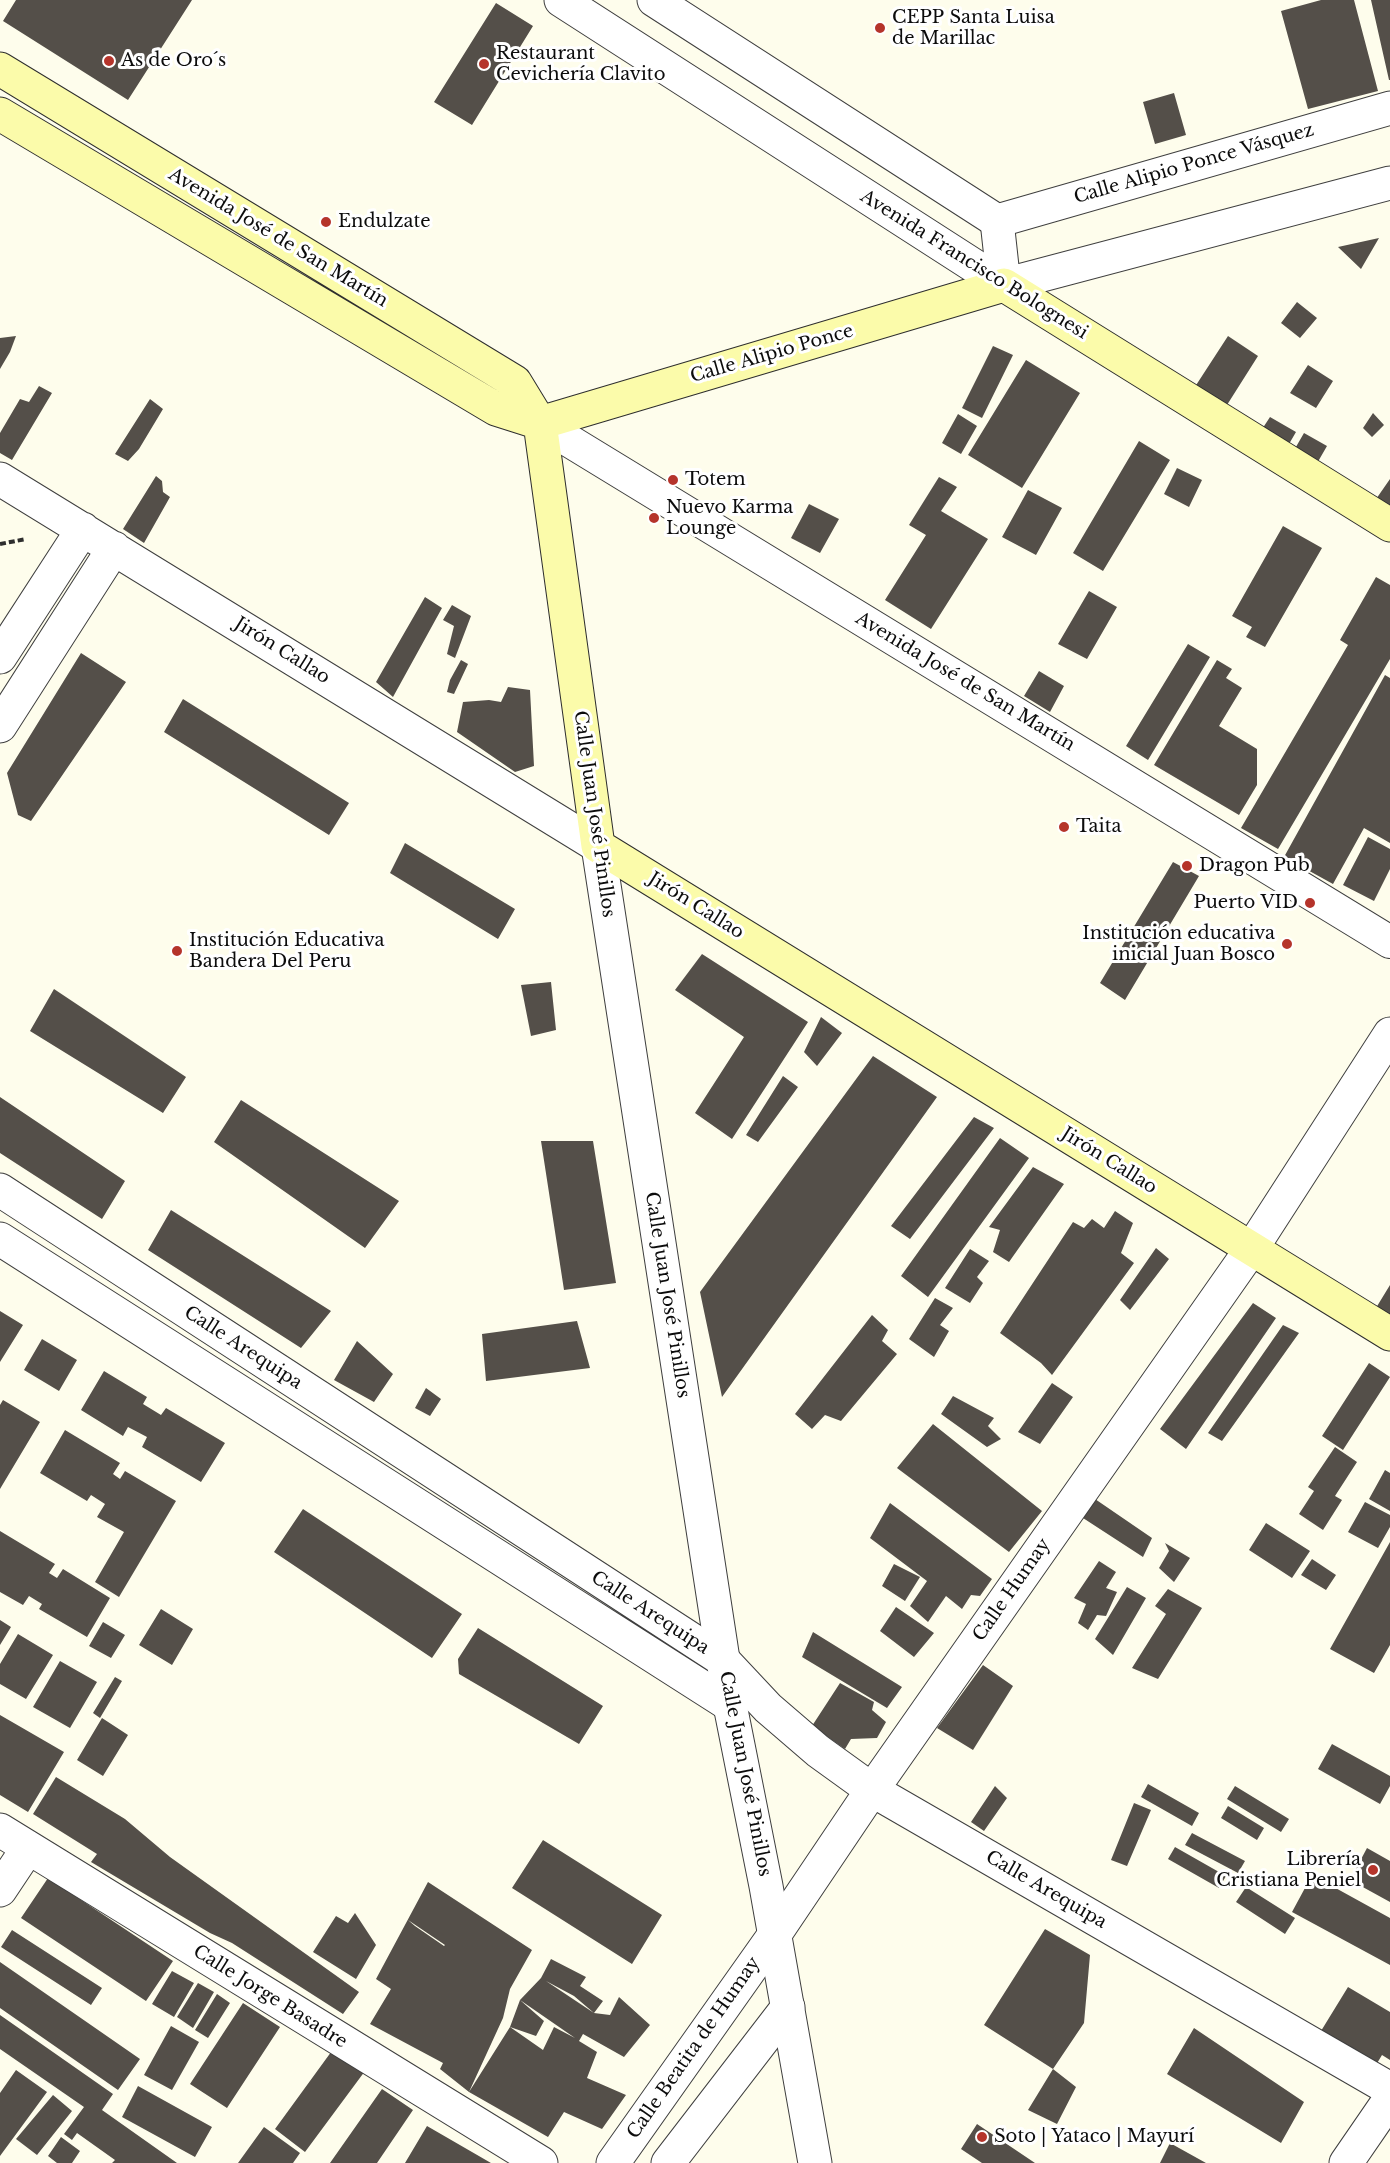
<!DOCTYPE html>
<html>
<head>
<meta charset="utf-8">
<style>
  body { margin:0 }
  canvas { display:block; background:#fefdec }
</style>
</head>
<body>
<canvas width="1390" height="2163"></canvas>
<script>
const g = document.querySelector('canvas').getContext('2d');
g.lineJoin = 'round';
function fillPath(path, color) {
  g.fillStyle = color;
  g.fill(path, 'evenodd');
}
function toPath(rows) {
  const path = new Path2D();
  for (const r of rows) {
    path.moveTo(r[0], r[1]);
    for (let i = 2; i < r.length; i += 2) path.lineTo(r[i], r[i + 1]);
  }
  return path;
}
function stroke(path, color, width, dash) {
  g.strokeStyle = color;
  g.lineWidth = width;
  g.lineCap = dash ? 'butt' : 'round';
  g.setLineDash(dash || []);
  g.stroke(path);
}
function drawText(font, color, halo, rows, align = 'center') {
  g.font = font + ' "Libre Baskerville",serif';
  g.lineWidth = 6;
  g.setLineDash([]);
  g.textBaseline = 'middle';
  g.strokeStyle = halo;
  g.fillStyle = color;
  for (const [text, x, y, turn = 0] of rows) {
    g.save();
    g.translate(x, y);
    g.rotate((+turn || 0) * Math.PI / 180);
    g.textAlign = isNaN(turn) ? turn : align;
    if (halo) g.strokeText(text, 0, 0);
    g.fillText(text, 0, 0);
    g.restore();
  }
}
const building = toPath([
  [16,0,192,0,128,100,3,21],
  [1321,0,1354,0,1378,91,1308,109,1281,11],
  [1371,0,1390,0,1390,80,1389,80],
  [496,3,533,26,472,125,434,102],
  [1174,93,1186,135,1155,144,1143,102],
  [1379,238,1361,269,1338,247],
  [1297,302,1317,318,1300,338,1281,323],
  [16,336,10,352,0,369,0,338],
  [1228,336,1258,356,1220,416,1189,396],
  [993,346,1013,355,982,418,962,408],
  [1026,360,1080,393,1022,488,968,455],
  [1308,365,1333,381,1316,408,1290,393],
  [39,386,52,393,12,460,0,453,0,433,20,399,29,402],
  [150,399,163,409,139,449,128,461,115,454],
  [1373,413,1384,425,1372,437,1363,428],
  [958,414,977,426,961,454,942,443],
  [1270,417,1296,432,1282,456,1255,440],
  [1304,433,1327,446,1312,472,1289,459],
  [1139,441,1170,460,1103,571,1073,553],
  [1177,468,1202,480,1189,507,1164,494],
  [156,476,162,481,163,492,170,497,144,543,123,529],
  [939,477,957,487,941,511,988,539,931,629,885,600,926,535,909,525],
  [1390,479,1390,512,1374,502],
  [1028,490,1062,508,1036,555,1002,537],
  [809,504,839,519,820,553,791,538],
  [1283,526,1322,548,1265,647,1246,637,1252,627,1232,616],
  [1376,577,1390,585,1390,659,1278,849,1241,828,1348,645,1340,640],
  [1089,591,1117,607,1087,659,1058,644],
  [425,597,442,608,393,697,376,682],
  [452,605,471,616,455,658,447,654,454,626,443,620],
  [1188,644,1210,657,1148,760,1126,746],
  [81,653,126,682,31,821,18,815,7,773],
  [461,660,468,664,454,694,447,692,450,680],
  [1217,660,1232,669,1226,678,1242,688,1219,726,1257,749,1257,785,1239,815,1154,765],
  [1039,671,1064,686,1050,712,1024,696],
  [1385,675,1390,678,1390,843,1364,828,1333,884,1284,857],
  [508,687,530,690,534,766,515,772,457,732,463,702,489,700,501,702],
  [183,699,349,803,329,835,164,732],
  [1368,837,1390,849,1390,869,1374,901,1343,885],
  [405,843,515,909,498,939,390,873],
  [1173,862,1199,876,1125,1000,1100,983],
  [702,954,808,1022,732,1139,695,1113,744,1037,675,990],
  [551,982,556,1030,531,1036,521,985],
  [54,989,186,1077,163,1113,30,1031],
  [821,1017,842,1033,817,1066,804,1052],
  [873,1056,937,1097,722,1397,700,1292],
  [783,1076,798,1087,758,1142,746,1135],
  [0,1097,125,1181,102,1219,0,1153],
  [241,1100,399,1201,365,1248,214,1142],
  [974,1117,994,1128,910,1239,891,1226],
  [1000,1138,1029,1158,928,1297,901,1276],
  [541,1141,593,1141,616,1283,564,1290],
  [1033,1167,1064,1184,1009,1262,993,1252,1000,1230,989,1227],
  [171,1210,331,1311,301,1348,148,1250],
  [1115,1211,1133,1223,1121,1253,1134,1263,1052,1375,1041,1363,1000,1333,1073,1222,1084,1228,1092,1219,1104,1228],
  [1156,1248,1169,1259,1130,1310,1120,1300],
  [970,1249,989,1261,977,1277,983,1283,970,1303,945,1288],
  [1390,1285,1390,1335,1368,1321],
  [935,1298,953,1308,940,1325,949,1331,934,1357,909,1339],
  [1253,1303,1276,1318,1186,1449,1160,1429],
  [0,1311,23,1325,0,1362],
  [872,1315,888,1330,882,1341,897,1354,841,1421,825,1415,812,1429,795,1414],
  [577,1321,590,1368,486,1381,482,1334],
  [1283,1325,1299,1333,1222,1441,1208,1433],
  [42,1339,77,1360,59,1391,24,1370],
  [357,1341,393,1374,374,1402,334,1380],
  [1369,1363,1390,1377,1343,1450,1322,1436],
  [104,1371,147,1397,143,1404,161,1415,166,1408,225,1443,201,1482,142,1447,147,1437,128,1427,123,1436,81,1410],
  [1052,1383,1073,1397,1040,1444,1018,1432],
  [426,1388,441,1399,430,1416,415,1408],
  [953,1396,994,1418,988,1426,1001,1439,987,1447,941,1414],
  [3,1400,40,1422,0,1489,0,1405],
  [933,1424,1042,1511,1009,1552,897,1468],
  [65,1430,120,1463,113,1474,120,1479,125,1471,176,1501,119,1597,95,1582,124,1532,97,1517,105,1504,91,1495,87,1501,40,1473],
  [1335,1447,1357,1462,1335,1496,1342,1500,1323,1530,1299,1514,1314,1491,1308,1487],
  [1385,1470,1390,1473,1390,1511,1369,1499],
  [1095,1499,1152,1538,1143,1557,1083,1518],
  [1365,1502,1390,1515,1390,1527,1378,1548,1348,1532],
  [890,1503,992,1579,980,1596,971,1595,962,1609,946,1596,928,1622,910,1606,927,1581,870,1538],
  [303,1509,462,1614,432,1658,274,1552],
  [1266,1523,1310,1551,1292,1578,1249,1550],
  [0,1531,55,1564,49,1573,57,1578,63,1569,110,1598,87,1637,39,1609,42,1604,29,1596,23,1605,0,1592],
  [1390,1542,1390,1645,1374,1673,1330,1649],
  [1165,1543,1190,1558,1174,1582,1159,1568,1169,1551],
  [1312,1559,1336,1575,1326,1590,1301,1575],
  [1099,1561,1116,1572,1106,1588,1117,1592,1106,1616,1097,1615,1088,1630,1078,1623,1086,1604,1074,1598],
  [894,1564,920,1577,905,1601,882,1586],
  [1127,1587,1146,1598,1113,1655,1095,1639],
  [1168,1589,1202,1608,1158,1679,1132,1668,1166,1614,1155,1606],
  [896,1607,934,1633,914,1657,880,1631],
  [161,1609,193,1629,172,1665,139,1645],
  [0,1620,11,1627,0,1645],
  [103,1622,125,1635,111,1658,89,1646],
  [478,1628,603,1706,579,1744,459,1674,458,1659],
  [813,1632,902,1687,887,1708,802,1657],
  [18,1634,53,1655,26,1699,0,1684,0,1664],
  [60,1661,97,1682,70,1728,33,1707],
  [983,1665,1013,1686,973,1750,937,1728],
  [115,1677,122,1681,100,1718,93,1713],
  [840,1683,874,1702,872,1710,886,1722,877,1738,851,1739,845,1749,812,1726],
  [0,1715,64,1752,28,1812,0,1795],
  [102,1718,128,1735,103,1776,77,1760],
  [1332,1744,1390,1776,1390,1786,1380,1804,1318,1769],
  [56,1777,125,1819,170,1857,359,1992,343,2014,232,1943,210,1933,91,1862,97,1854,33,1814],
  [1148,1784,1199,1813,1192,1826,1141,1797],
  [995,1786,1007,1798,984,1831,971,1822],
  [1235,1786,1289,1819,1281,1832,1227,1799],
  [1134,1803,1151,1810,1127,1866,1111,1860],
  [1228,1806,1264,1828,1257,1840,1221,1818],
  [1192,1833,1245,1861,1238,1873,1185,1845],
  [543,1840,662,1915,632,1964,512,1888],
  [1175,1847,1226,1876,1219,1888,1168,1859],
  [1367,1848,1390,1861,1390,1902,1350,1880],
  [1312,1875,1390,1918,1390,1965,1292,1912],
  [48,1878,173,1961,146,2001,21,1918],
  [428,1882,532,1950,510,1989,503,2018,469,2092,510,2027,543,2050,554,2027,575,2038,520,2000,541,1978,551,1959,586,1977,580,1986,603,2001,594,2013,574,1996,546,1981,594,2013,610,2015,619,1997,650,2025,624,2057,583,2034,579,2041,597,2052,587,2078,626,2095,602,2129,564,2112,548,2137,469,2092,440,2069,443,2063,370,2024,391,1989,376,1979],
  [408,1920,445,1945,444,1946,415,1926],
  [1246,1887,1295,1918,1285,1934,1236,1902],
  [355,1913,376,1945,356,1979,313,1952,336,1916,348,1923],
  [1045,1929,1090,1955,1084,2023,1053,2069,1076,2087,1057,2124,1028,2110,1053,2069,984,2025],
  [12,1930,102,1988,91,2005,1,1947],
  [0,1962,140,2059,118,2090,0,2008],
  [172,1971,194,1983,174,2017,152,2004],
  [198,1983,214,1992,193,2028,177,2017],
  [1348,1987,1390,2012,1390,2060,1382,2055,1373,2070,1321,2031],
  [217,1994,230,2003,208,2038,195,2030],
  [520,2000,544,2021,536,2036,510,2027],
  [243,2003,280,2027,227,2108,190,2084],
  [0,2015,113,2094,102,2110,177,2163,112,2163,115,2160,77,2133,72,2140,64,2134,84,2107,0,2049],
  [171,2026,199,2042,172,2090,144,2075],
  [1194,2028,1304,2102,1281,2143,1167,2074],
  [334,2048,365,2071,305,2152,275,2129],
  [16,2070,47,2092,0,2156,0,2093],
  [138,2086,212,2127,195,2157,122,2117],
  [382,2089,413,2110,377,2163,330,2163],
  [53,2095,72,2111,37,2155,16,2139],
  [977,2124,1035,2163,982,2163,961,2149],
  [427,2126,491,2163,405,2163],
  [264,2127,300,2153,293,2163,238,2163],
  [61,2137,80,2151,72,2163,57,2163,48,2156],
  [1170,2143,1206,2163,1160,2163]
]);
const path = toPath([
  [0,544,26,539]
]);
const pedestrian = toPath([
  [540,423,1390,942]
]);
const minor = toPath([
  [561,0,1004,285],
  [654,0,997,221],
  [0,479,598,846],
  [0,657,83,529],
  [0,726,114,548],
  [0,1190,723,1660,768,1708,818,1751,872,1790,1390,2089],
  [0,1239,730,1705],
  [0,1830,541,2163],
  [0,1890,28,1848],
  [613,2163,775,1934,872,1790,1252,1248,1390,1034],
  [668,2163,788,2007],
  [1346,2163,1390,2099]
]);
const tertiary = toPath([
  [1390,108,997,221,1004,285,1390,183],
  [598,846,730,1705,766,1886,815,2163]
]);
const secondary = toPath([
  [0,69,515,382,540,423,598,846,1390,1334],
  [0,114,496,409,540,423],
  [540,423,1004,285,1390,525]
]);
const markers = [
  [880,28,6,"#b5342b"],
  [109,61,6,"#b5342b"],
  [484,64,6,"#b5342b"],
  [326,222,6,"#b5342b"],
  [673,480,6,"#b5342b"],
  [654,518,6,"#b5342b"],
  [1064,827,6,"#b5342b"],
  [1187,866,6,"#b5342b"],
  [1310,903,6,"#b5342b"],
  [1287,944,6,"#b5342b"],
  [177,951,6,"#b5342b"],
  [1373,1870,6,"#b5342b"],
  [982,2137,6,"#b5342b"]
];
const poiNames = [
  ["CEPP Santa Luisa",892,18],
  ["de Marillac",892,39],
  ["Restaurant",496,54],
  ["Cevichería Clavito",496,75],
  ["As de Oro´s",121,61],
  ["Endulzate",338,222],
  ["Totem",685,480],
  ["Nuevo Karma",666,508],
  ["Lounge",666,529],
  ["Taita",1076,827],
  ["Dragon Pub",1199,866],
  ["Puerto VID",1298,903,"right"],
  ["Institución educativa",1275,934,"right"],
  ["inicial Juan Bosco",1275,955,"right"],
  ["Institución Educativa",189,941],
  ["Bandera Del Peru",189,962],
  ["Librería",1361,1860,"right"],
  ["Cristiana Peniel",1361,1881,"right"],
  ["Soto | Yataco | Mayurí",994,2137]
];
const streetNames = [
  ["Calle Alipio Ponce Vásquez",1194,164,-16],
  ["Avenida José de San Martín",278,238,31],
  ["Avenida Francisco Bolognesi",974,265,32],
  ["Calle Alipio Ponce",772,354,-16],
  ["Jirón Callao",282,651,32],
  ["Avenida José de San Martín",965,682,31],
  ["Calle Juan José Pinillos",594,814,82],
  ["Jirón Callao",696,906,32],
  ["Jirón Callao",1109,1161,32],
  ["Calle Juan José Pinillos",667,1295,81],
  ["Calle Arequipa",243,1348,33],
  ["Calle Humay",1012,1590,-55],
  ["Calle Arequipa",650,1613,33],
  ["Calle Juan José Pinillos",745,1774,79],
  ["Calle Arequipa",1046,1890,30],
  ["Calle Jorge Basadre",270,1997,32],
  ["Calle Beatita de Humay",694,2048,-55]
];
fillPath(building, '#544f49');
stroke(pedestrian, '#3f3f3f', 34);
stroke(minor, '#3f3f3f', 35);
stroke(tertiary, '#3f3f3f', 35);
stroke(secondary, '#2e2e2e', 35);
stroke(path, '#2e2e2e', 4, [6, 3]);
stroke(pedestrian, '#fff', 32);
stroke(minor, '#fff', 33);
stroke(tertiary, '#fff', 33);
stroke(secondary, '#fbfbaa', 33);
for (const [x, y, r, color] of markers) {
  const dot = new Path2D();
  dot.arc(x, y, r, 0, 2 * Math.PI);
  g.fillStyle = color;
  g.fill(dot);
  stroke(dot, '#fff', 2);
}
drawText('18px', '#0c0c0c', '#fff', poiNames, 'left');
drawText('18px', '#0c0c0c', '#fff', streetNames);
</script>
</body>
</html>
